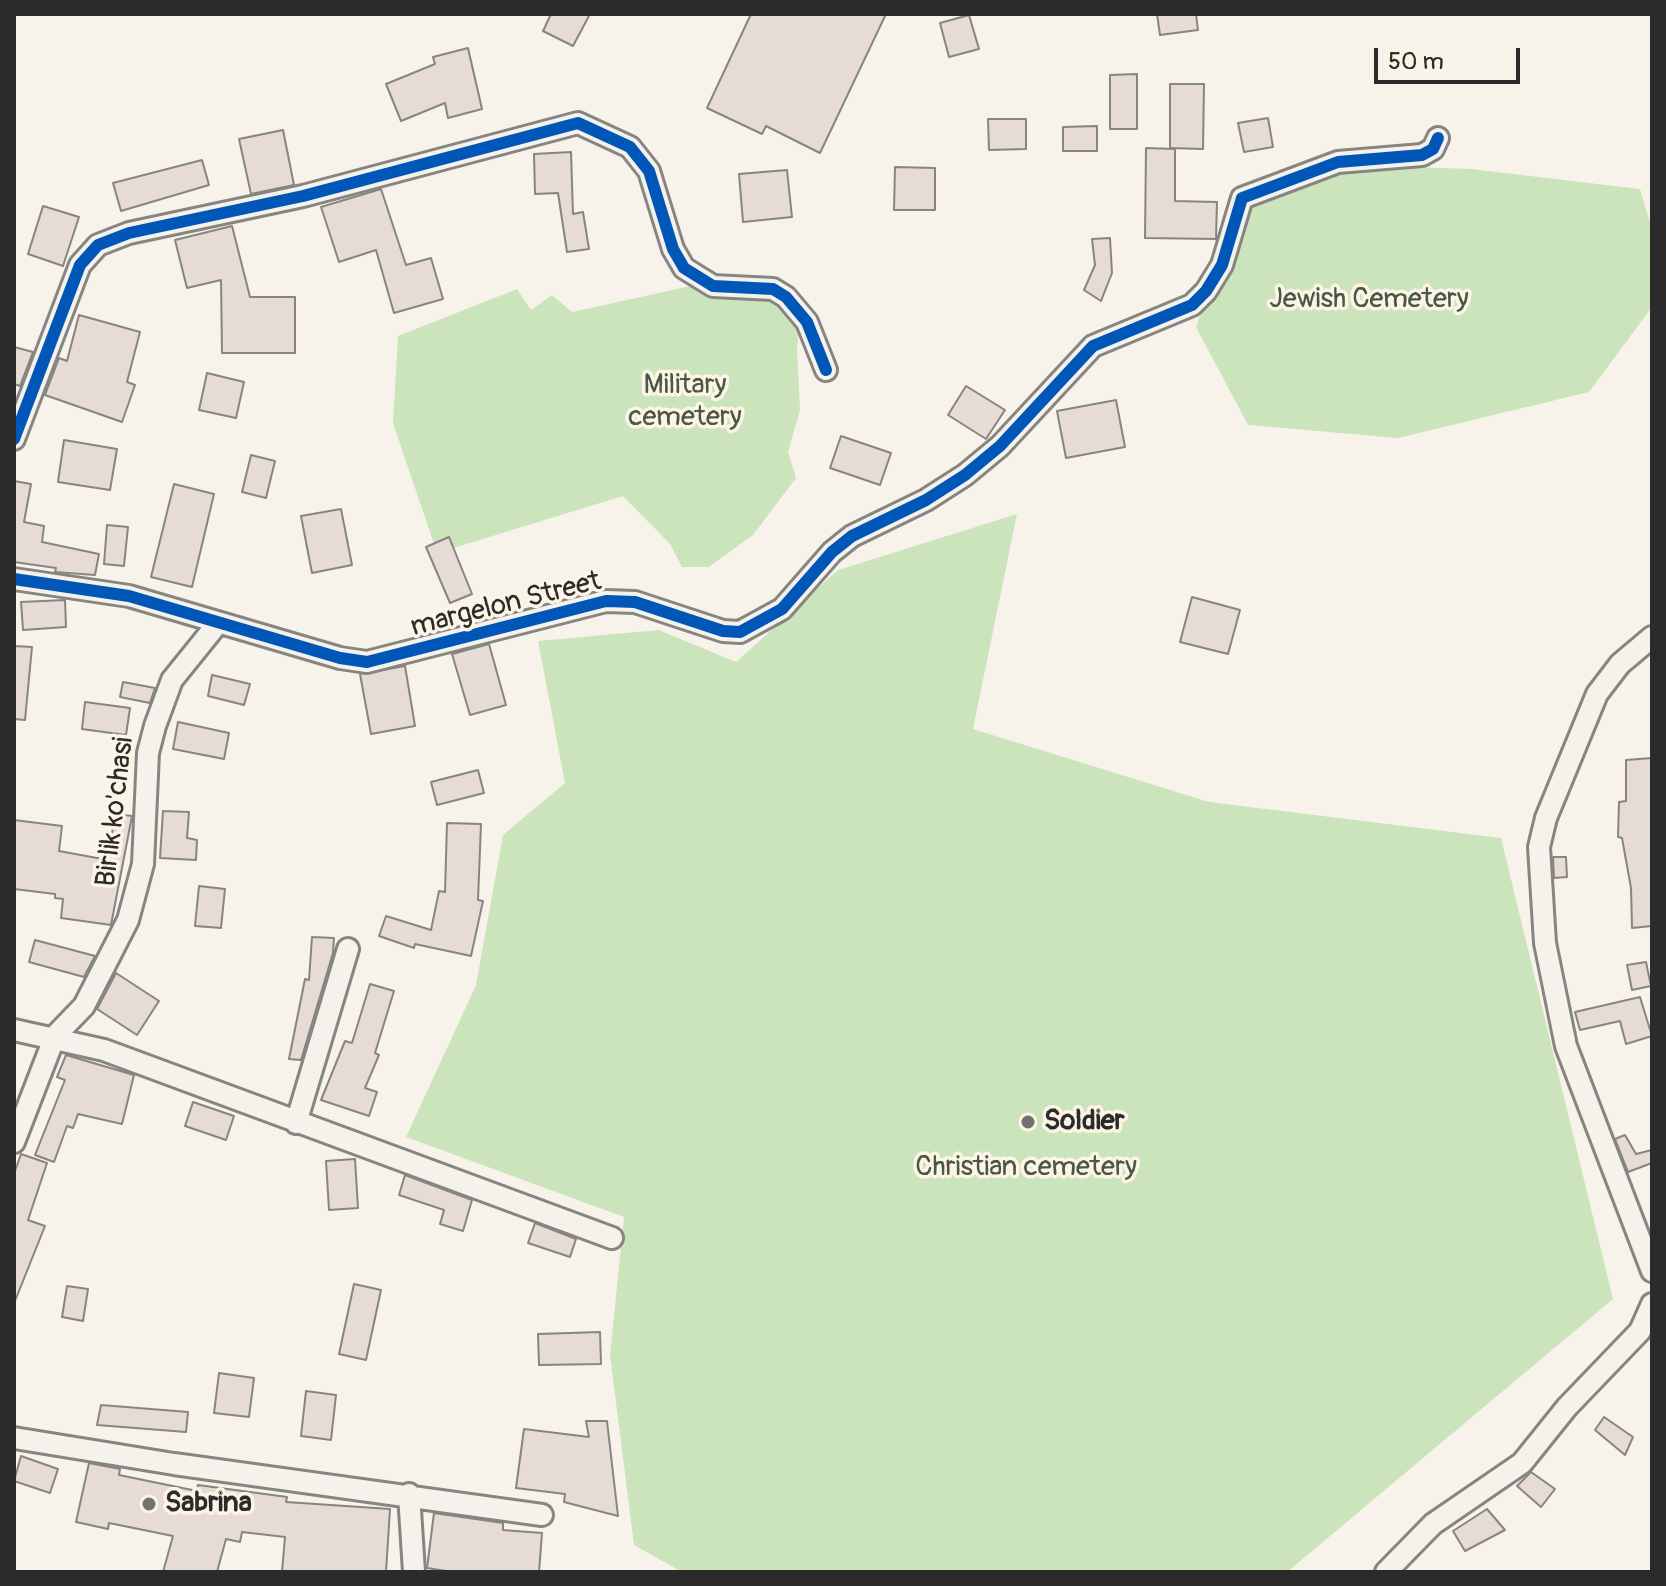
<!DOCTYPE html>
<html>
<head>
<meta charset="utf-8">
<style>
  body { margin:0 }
  #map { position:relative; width:1666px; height:1586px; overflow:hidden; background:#f7f3ea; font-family:Pangolin,sans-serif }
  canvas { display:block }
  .frame { position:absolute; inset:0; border:16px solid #2b2b2b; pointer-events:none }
  .scale { position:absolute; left:1374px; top:48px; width:146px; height:36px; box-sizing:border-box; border:4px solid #2b2b2b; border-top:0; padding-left:10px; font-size:24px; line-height:28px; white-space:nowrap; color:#2b2b2b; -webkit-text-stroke:6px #fcf5e5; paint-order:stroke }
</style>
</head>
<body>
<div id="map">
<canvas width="1666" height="1586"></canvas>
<div class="frame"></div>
<div class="scale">50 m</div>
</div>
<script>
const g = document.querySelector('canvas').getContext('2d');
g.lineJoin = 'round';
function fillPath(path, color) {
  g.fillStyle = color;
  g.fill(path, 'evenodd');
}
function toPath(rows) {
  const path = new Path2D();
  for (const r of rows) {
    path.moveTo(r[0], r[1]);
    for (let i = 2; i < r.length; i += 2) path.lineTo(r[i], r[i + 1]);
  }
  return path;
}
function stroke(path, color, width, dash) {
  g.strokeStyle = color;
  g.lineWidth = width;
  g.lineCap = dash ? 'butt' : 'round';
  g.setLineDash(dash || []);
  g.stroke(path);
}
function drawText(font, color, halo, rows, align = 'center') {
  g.font = font + ' Pangolin,sans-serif';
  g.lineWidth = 7;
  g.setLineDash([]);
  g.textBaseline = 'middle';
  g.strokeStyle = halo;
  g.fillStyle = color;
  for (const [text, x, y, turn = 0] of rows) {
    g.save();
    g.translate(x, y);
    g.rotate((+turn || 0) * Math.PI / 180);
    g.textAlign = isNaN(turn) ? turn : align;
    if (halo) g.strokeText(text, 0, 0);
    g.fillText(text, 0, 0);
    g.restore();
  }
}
const green = toPath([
  [1328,164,1471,169,1640,189,1652,229,1652,307,1589,392,1398,438,1248,425,1196,327,1241,201],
  [718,280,781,283,801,311,797,347,800,410,788,452,796,478,753,535,709,567,682,567,670,544,623,496,437,553,393,423,398,336,517,289,531,310,552,295,572,312],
  [1017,514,973,729,1209,802,1501,838,1613,1299,1287,1572,682,1572,634,1545,610,1355,624,1217,406,1137,476,985,503,835,565,783,538,641,659,630,736,662,838,570]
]);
const building = toPath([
  [551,14,590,14,573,46,543,31,551,14],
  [751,14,886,14,820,153,766,126,762,134,707,108,751,14],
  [1157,14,1196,14,1198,30,1160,35,1157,14],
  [969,15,979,49,949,57,940,23,969,15],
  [468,48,482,109,448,118,445,103,401,121,386,84,435,64,433,57,468,48],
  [1137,74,1137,129,1110,129,1110,75,1137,74],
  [1170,84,1204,84,1203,149,1170,148,1170,84],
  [1268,118,1273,147,1244,152,1238,123,1268,118],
  [988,119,1026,119,1026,149,989,150,988,119],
  [1097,126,1097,151,1063,151,1063,127,1097,126],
  [283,130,294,185,251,194,239,139,283,130],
  [1146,148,1175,149,1175,201,1217,202,1216,239,1145,238,1146,148],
  [571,152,573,214,583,212,589,249,567,252,558,193,535,194,534,154,571,152],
  [202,160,209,185,121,211,113,183,202,160],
  [895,167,935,168,935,210,894,210,895,167],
  [787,170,792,217,743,222,739,174,787,170],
  [381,189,406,265,431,258,443,299,394,313,376,250,339,262,321,207,381,189],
  [43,206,79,217,63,266,28,254,43,206],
  [232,226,250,297,295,297,295,353,222,353,221,280,187,288,175,240,232,226],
  [1110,238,1112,273,1101,301,1084,290,1095,265,1092,239,1110,238],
  [79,315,140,332,127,382,135,385,122,422,45,395,59,358,67,361,79,315],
  [14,347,33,352,20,386,14,384,14,347],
  [207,373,244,382,236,418,199,410,207,373],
  [966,386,1005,410,986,439,948,415,966,386],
  [1116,400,1125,447,1066,458,1057,411,1116,400],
  [841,436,891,453,880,485,830,468,841,436],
  [64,440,117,449,110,490,58,482,64,440],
  [251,455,275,461,266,498,242,492,251,455],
  [14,481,31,484,24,522,44,526,42,542,99,554,95,575,55,572,56,568,14,562,14,481],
  [174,484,214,494,192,587,151,577,174,484],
  [341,509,352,565,312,573,301,516,341,509],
  [107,525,128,527,124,566,104,564,107,525],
  [449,537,472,594,450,603,426,547,449,537],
  [1192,597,1240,610,1228,654,1180,642,1192,597],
  [65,600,66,627,23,630,21,602,65,600],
  [489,644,506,705,470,715,452,654,489,644],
  [14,646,32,647,25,720,14,719,14,646],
  [405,666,415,726,371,734,360,674,405,666],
  [212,675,250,684,244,705,208,696,212,675],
  [123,682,155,688,150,703,120,697,123,682],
  [85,702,130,708,126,735,82,729,85,702],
  [178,722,229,733,224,759,173,749,178,722],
  [1652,758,1652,926,1632,928,1631,888,1622,838,1618,837,1619,802,1626,801,1626,760,1652,758],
  [478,770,484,793,437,805,431,782,478,770],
  [163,811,189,812,187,838,197,840,196,860,160,858,163,811],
  [115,814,132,816,111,925,61,918,63,899,55,898,55,894,14,889,14,820,62,826,59,851,108,860,115,814],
  [447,823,481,824,478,900,483,901,471,956,415,944,414,948,379,936,386,916,431,930,439,891,445,892,447,823],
  [1553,857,1566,857,1567,877,1554,878,1553,857],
  [199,886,225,889,221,928,195,926,199,886],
  [312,937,334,938,333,953,301,1060,289,1059,305,979,309,980,312,937],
  [35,940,95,956,84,977,29,962,35,940],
  [1646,962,1651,986,1632,990,1627,965,1646,962],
  [116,973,159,1001,137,1035,97,1009,116,973],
  [370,984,394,991,375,1053,379,1055,365,1088,377,1092,369,1116,321,1100,345,1041,352,1043,370,984],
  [1640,997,1652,1036,1626,1044,1620,1021,1580,1030,1575,1012,1640,997],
  [66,1055,134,1075,122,1124,78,1114,73,1128,67,1126,54,1162,35,1155,65,1080,57,1077,66,1055],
  [193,1102,234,1116,226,1140,185,1126,193,1102],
  [1625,1135,1636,1154,1652,1150,1652,1163,1628,1172,1615,1139,1625,1135],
  [21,1154,47,1163,28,1220,45,1226,15,1301,14,1174,21,1154],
  [355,1159,358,1208,329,1210,326,1161,355,1159],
  [405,1175,472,1200,463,1231,440,1224,444,1210,399,1195,405,1175],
  [535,1223,576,1239,570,1257,528,1243,535,1223],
  [354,1284,381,1290,366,1360,339,1354,354,1284],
  [67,1286,88,1289,83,1321,62,1317,67,1286],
  [600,1332,601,1364,539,1365,538,1334,600,1332],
  [219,1373,254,1378,249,1417,214,1413,219,1373],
  [306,1391,336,1395,331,1440,301,1436,306,1391],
  [101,1405,188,1412,186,1432,97,1425,101,1405],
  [1604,1417,1633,1437,1625,1455,1595,1430,1604,1417],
  [586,1421,607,1421,618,1516,564,1502,565,1494,516,1488,524,1429,589,1437,586,1421],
  [21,1456,58,1469,50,1493,14,1481,21,1456],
  [89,1463,120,1469,119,1475,197,1491,198,1485,287,1497,286,1502,390,1509,386,1572,282,1572,285,1537,242,1532,240,1542,226,1539,217,1572,163,1572,173,1536,109,1523,108,1529,76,1522,89,1463],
  [1531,1472,1555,1489,1541,1507,1517,1486,1531,1472],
  [1487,1509,1505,1530,1465,1551,1453,1531,1487,1509],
  [434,1513,503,1523,503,1530,542,1533,539,1572,453,1572,427,1568,434,1513]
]);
const minor = toPath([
  [14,439,80,265,98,245,129,233,303,196,578,123,630,147,649,171,673,249,684,268,713,286,773,289,786,297,807,322,826,370],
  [14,579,129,596,340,658,367,662,606,601,635,602,723,631,740,632,782,609,832,552,852,536,926,500,965,475,1000,446,1093,346,1192,305,1206,291,1222,265,1242,198,1338,162,1422,155,1433,149,1438,138],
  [1652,637,1620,664,1597,694,1546,818,1539,847,1545,943,1566,1046,1652,1271],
  [14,1030,104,1050,612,1238],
  [296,1123,348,949],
  [14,1142,55,1036,84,1006,128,920,143,864,148,753,155,726,172,680,218,623],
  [14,1438,174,1464,542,1515],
  [409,1494,414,1572],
  [1386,1572,1433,1524,1522,1463,1567,1407,1640,1331,1652,1304]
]);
const cycleway = toPath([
  [14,439,80,265,98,245,129,233,303,196,578,123,630,147,649,171,673,249,684,268,713,286,773,289,786,297,807,322,826,370],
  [14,579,129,596,340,658,367,662,606,601,635,602,723,631,740,632,782,609,832,552,852,536,926,500,965,475,1000,446,1093,346,1192,305,1206,291,1222,265,1242,198,1338,162,1422,155,1433,149,1438,138]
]);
const markers = [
  [1028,1122,8,"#72716e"],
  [149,1504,8,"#72716e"]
];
const parkNames = [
  ["Jewish Cemetery",1369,300],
  ["Military",685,386],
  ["cemetery",685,418],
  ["Christian cemetery",1026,1168]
];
const streetNames = [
  ["margelon Street",506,605,-14],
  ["Birlik ko'chasi",116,812,-83]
];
const poiNames = [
  ["Soldier",1044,1122],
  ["Sabrina",165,1504]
];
fillPath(green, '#cce4bc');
fillPath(building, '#e6dbd5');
stroke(building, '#878581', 2);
stroke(minor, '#878581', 26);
stroke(minor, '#f5f2ec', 20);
stroke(cycleway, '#0057b8', 12);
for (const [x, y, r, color] of markers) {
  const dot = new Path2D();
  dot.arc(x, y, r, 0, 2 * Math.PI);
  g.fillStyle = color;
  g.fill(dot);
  stroke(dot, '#fcf5e5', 3);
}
drawText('28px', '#4a5646', '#fcf5e5', parkNames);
drawText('28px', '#2b2b2b', '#fcf5e5', streetNames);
drawText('bold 28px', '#2b2b2b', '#fcf5e5', poiNames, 'left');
</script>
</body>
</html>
